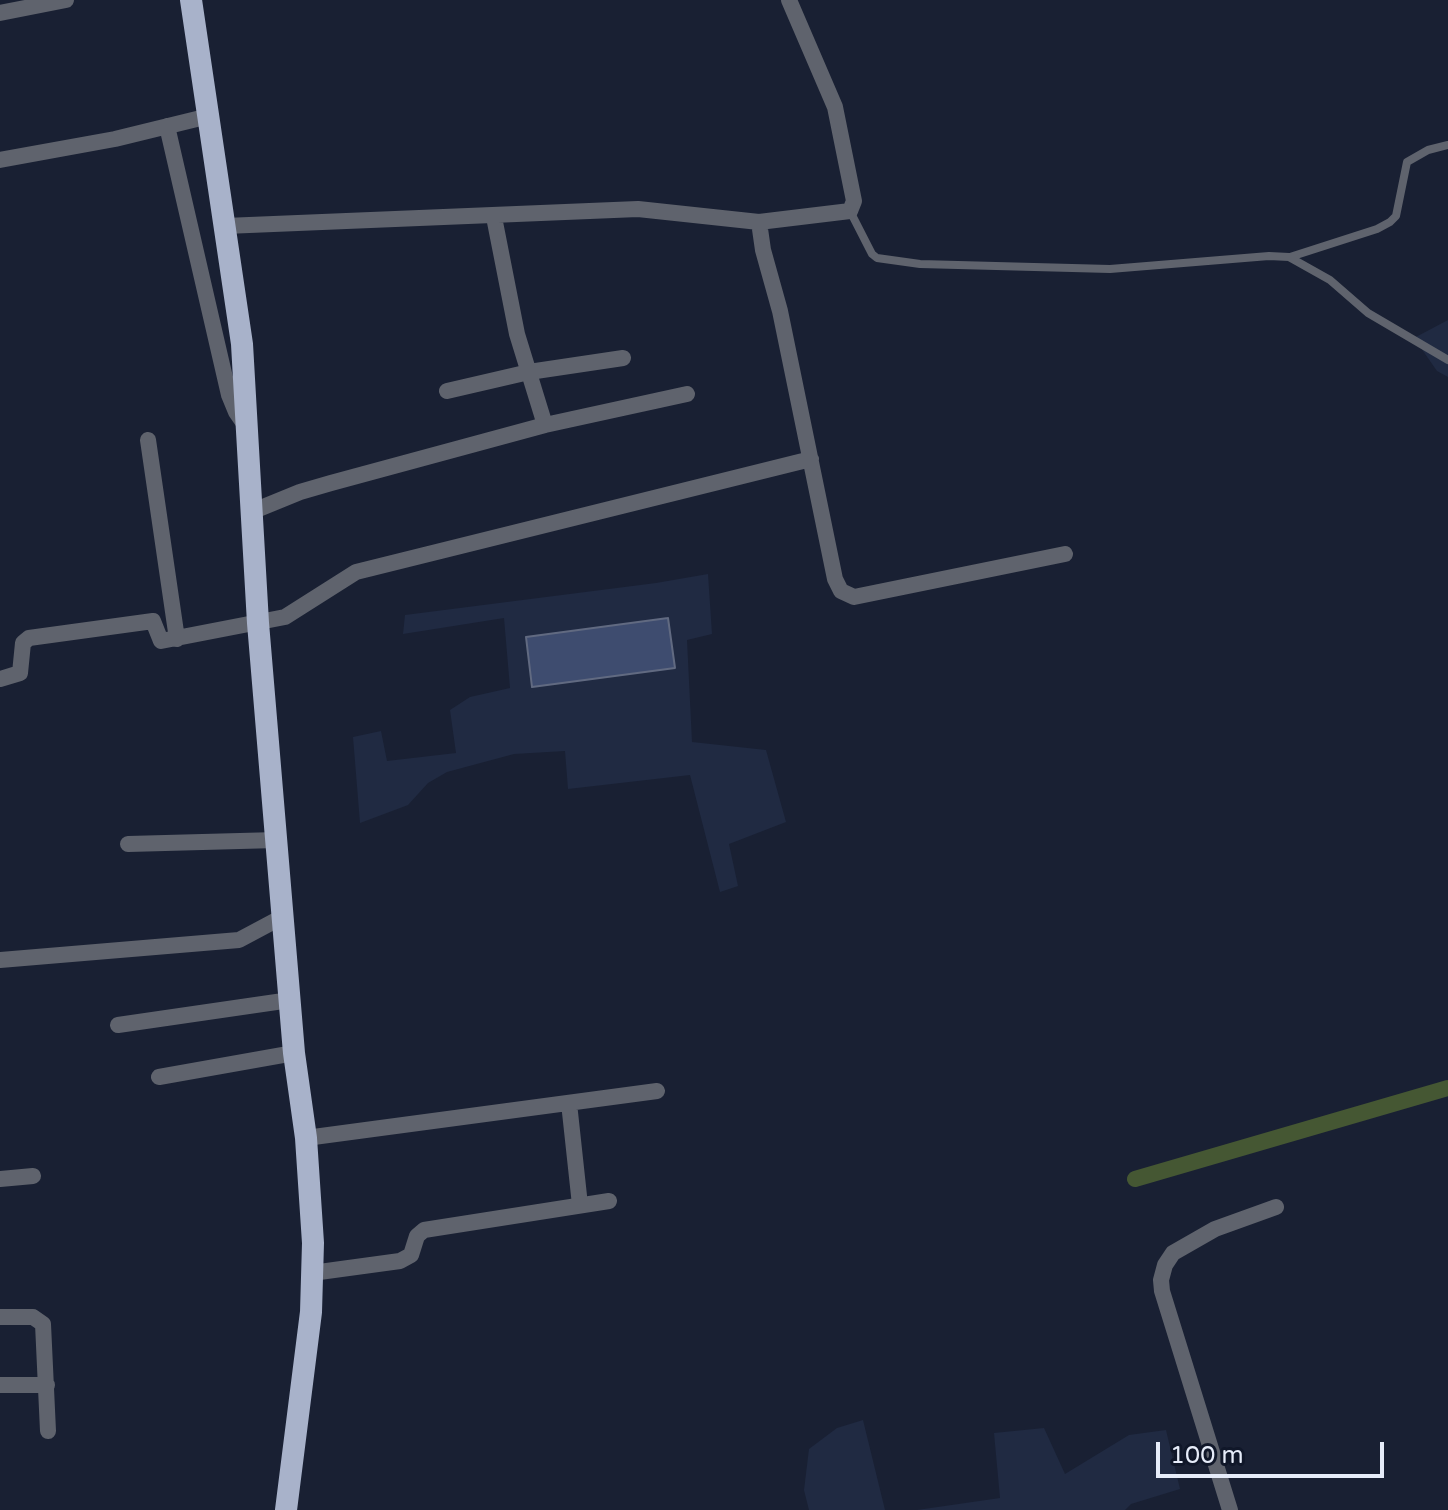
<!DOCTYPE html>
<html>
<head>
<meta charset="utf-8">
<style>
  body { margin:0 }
  #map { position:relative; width:1448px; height:1510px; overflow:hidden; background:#192033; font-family:"Varela Round",sans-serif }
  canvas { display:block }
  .scale { position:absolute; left:1156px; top:1442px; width:228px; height:36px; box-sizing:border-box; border:4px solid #e6ecf9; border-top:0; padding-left:10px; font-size:24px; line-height:28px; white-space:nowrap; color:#e6ecf9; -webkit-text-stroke:6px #101729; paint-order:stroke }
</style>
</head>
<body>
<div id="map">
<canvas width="1448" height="1510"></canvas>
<div class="scale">100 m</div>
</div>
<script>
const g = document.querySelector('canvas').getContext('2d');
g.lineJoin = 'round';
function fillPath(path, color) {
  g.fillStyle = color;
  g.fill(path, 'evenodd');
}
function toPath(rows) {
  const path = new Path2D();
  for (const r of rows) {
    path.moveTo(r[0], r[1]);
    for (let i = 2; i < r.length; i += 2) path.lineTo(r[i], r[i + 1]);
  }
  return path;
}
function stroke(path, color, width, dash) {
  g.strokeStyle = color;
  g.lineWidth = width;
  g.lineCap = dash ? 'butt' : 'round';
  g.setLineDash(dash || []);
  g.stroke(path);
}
const built = toPath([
  [1448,320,1448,377,1437,371,1414,338],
  [708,574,712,634,687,640,692,742,766,750,786,822,729,844,738,886,720,892,690,775,568,789,565,751,514,754,447,772,428,783,408,805,360,823,353,737,381,731,387,761,456,753,450,710,470,697,510,688,504,618,403,634,405,615,656,583],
  [863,1420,885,1510,809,1510,804,1490,809,1449,837,1428],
  [1044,1428,1065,1474,1129,1435,1166,1430,1180,1489,1131,1504,1125,1510,917,1510,1000,1498,994,1433]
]);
const canal = toPath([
  [1135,1179,1448,1088]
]);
const building = toPath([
  [668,618,675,668,532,687,526,637,668,618]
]);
const service = toPath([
  [850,211,872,254,877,258,920,264,1110,269,1269,256,1289,257,1330,280,1368,313,1448,360],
  [1290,257,1377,229,1390,222,1396,216,1407,162,1428,150,1448,145]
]);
const minor = toPath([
  [0,13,66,0],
  [167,126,229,395,236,412,247,428],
  [0,160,115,139,209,116],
  [494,217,517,334,545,425],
  [759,222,763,250,780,311,835,579,841,591,854,597,1065,554],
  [225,226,638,209,759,222,850,211,854,201,835,107,789,0],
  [447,391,529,372,623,358],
  [148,440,177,639],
  [251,512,300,492,331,483,545,425,687,394],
  [0,679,20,673,23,643,29,638,153,621,161,641,285,617,356,572,811,459],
  [128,844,277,840],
  [0,960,239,940,284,916],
  [118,1025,290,1000],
  [159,1077,294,1053],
  [569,1103,580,1205],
  [306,1138,657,1091],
  [0,1179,33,1176],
  [312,1273,400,1261,411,1255,417,1236,424,1230,609,1201],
  [0,1317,33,1317,43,1324,48,1431],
  [0,1385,47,1385],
  [1230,1510,1162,1291,1161,1280,1165,1265,1173,1253,1215,1229,1276,1207]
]);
const trunk = toPath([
  [191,0,242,344,258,623,294,1053,306,1138,313,1243,311,1312,286,1510]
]);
fillPath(built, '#202a42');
stroke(canal, '#455733', 16);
fillPath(building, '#3e4c6f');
stroke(building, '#616a81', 2);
stroke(service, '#5f636d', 8);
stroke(minor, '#5f636d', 16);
stroke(trunk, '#a8b2ca', 22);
</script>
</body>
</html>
